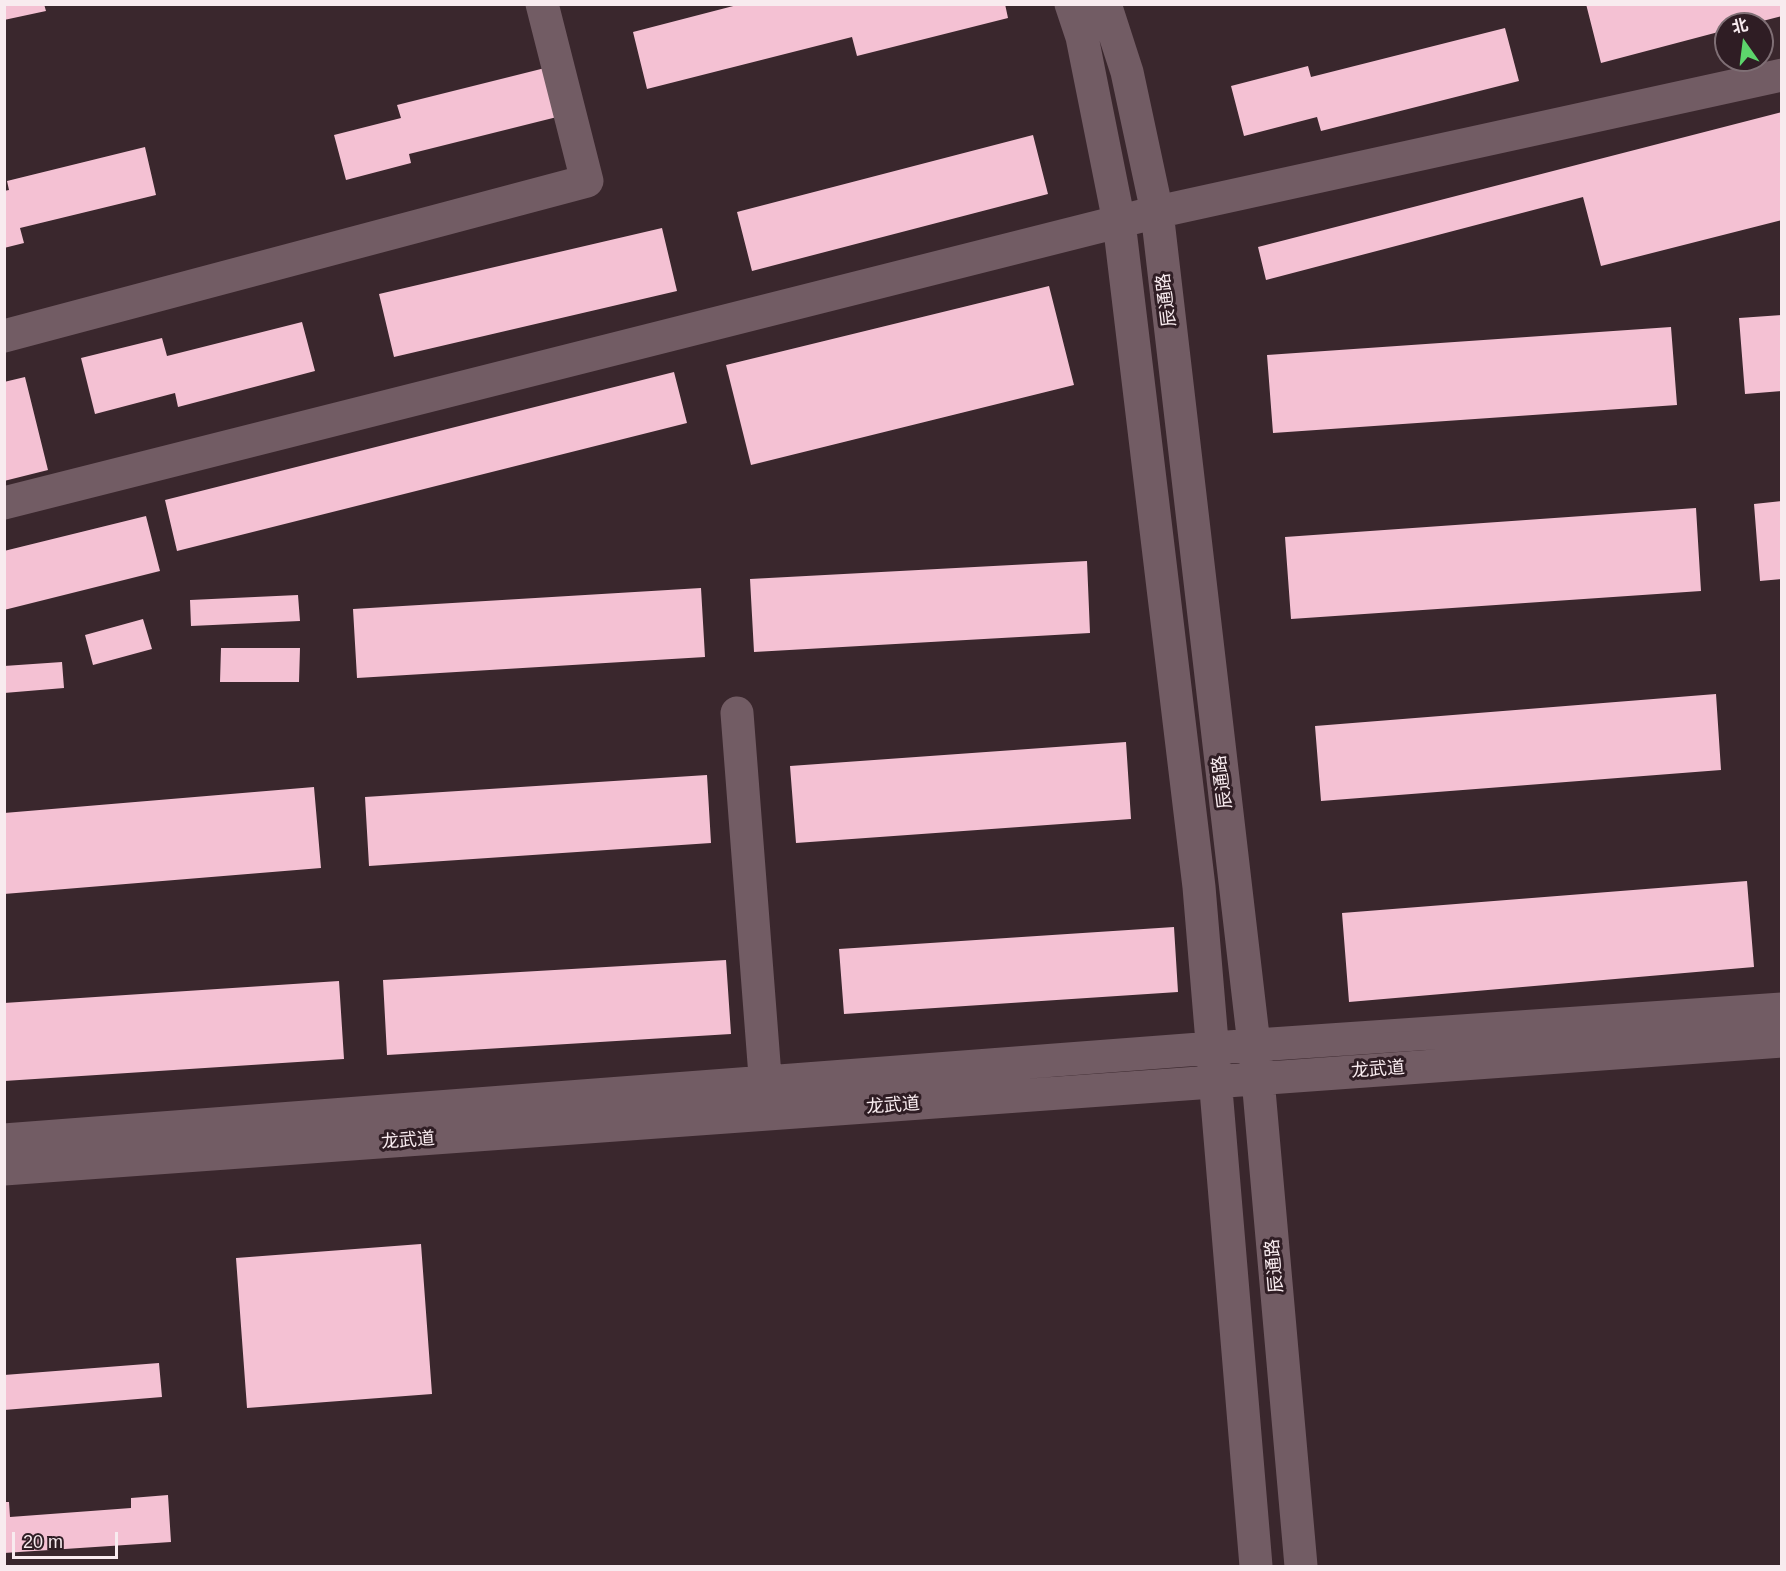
<!DOCTYPE html>
<meta charset="utf-8">
<style>
body{margin:0}
#map{position:relative;width:1786px;height:1571px;overflow:hidden;background:#3a272d;font-family:Arial,"Noto Sans SC",sans-serif}
canvas{display:block}
.frame{position:absolute;inset:0;border:6px solid #f8ebef;pointer-events:none}
.north{position:absolute;left:1714px;top:12px;width:60px;height:60px;box-sizing:border-box;background:#2f1d24;border:2px solid #7f6f75;border-radius:50%;rotate:346deg;font-size:16px;font-weight:700;line-height:24px;text-align:center;color:#f8ebef}
.north::after{content:'';display:block;margin:auto;width:21px;height:27px;background:#5dd56c;clip-path:polygon(50% 0,100% 100%,50% 72%,0 100%)}
.scale{position:absolute;left:12px;top:1532px;width:106px;height:27px;box-sizing:border-box;border:3px solid #f8ebef;border-top:0;padding-left:8px;font-size:18px;line-height:21px;white-space:nowrap;color:#f8ebef;-webkit-text-stroke:4px #2f1d24;paint-order:stroke}
</style>
<div id="map">
<canvas width="1786" height="1571"></canvas>
<div class="frame"></div>
<div class="north">北</div>
<div class="scale">20 m</div>
</div>
<script>
const ctx = document.querySelector('canvas').getContext('2d');
ctx.lineJoin = 'round';
function fill(path, color) {
  ctx.fillStyle = color;
  ctx.fill(path, 'evenodd');
}
function shape(rows) {
  const path = new Path2D();
  for (const r of rows) {
    path.moveTo(r[0], r[1]);
    for (let i = 2; i < r.length; i += 2) path.lineTo(r[i], r[i + 1]);
  }
  return path;
}
function strokePath(path, color, width, dash) {
  ctx.strokeStyle = color;
  ctx.lineWidth = width;
  ctx.lineCap = dash ? 'butt' : 'round';
  ctx.setLineDash(dash || []);
  ctx.stroke(path);
}
function label(font, color, halo, rows, align = 'center') {
  ctx.font = font + ' Arial,"Noto Sans SC",sans-serif';
  ctx.lineWidth = 6;
  ctx.setLineDash([]);
  ctx.textBaseline = 'middle';
  ctx.strokeStyle = halo;
  ctx.fillStyle = color;
  for (const [text, x, y, turn = 0] of rows) {
    ctx.save();
    ctx.translate(x, y);
    ctx.rotate((+turn || 0) * Math.PI / 180);
    ctx.textAlign = isNaN(turn) ? turn : align;
    if (halo) ctx.strokeText(text, 0, 0);
    ctx.fillText(text, 0, 0);
    ctx.restore();
  }
}
const building = shape([
 [4,4,44,4,46,11,4,20],
 [741,4,1005,4,1008,18,857,56,852,37,647,89,633,32],
 [1586,4,1782,4,1782,16,1751,24,1726,24,1726,30,1601,63],
 [1505,28,1519,81,1321,131,1317,117,1244,136,1231,86,1308,66,1311,77],
 [549,67,561,116,409,154,411,163,346,180,334,135,401,118,397,105],
 [1782,112,1782,220,1601,266,1583,197,1266,280,1258,247],
 [1033,135,1048,194,752,271,737,212],
 [145,147,156,195,20,228,24,243,4,248,4,191,9,190,7,181],
 [662,228,677,291,394,357,379,294],
 [1049,286,1074,385,751,465,726,365],
 [1782,315,1782,391,1745,394,1739,318],
 [302,322,315,371,178,407,175,393,95,414,81,358,162,338,167,356],
 [1671,327,1677,405,1273,433,1267,355],
 [674,372,687,423,177,551,165,500],
 [25,377,48,470,4,481,4,382],
 [1782,501,1782,579,1760,581,1754,504],
 [1696,508,1701,591,1291,619,1285,537],
 [146,516,160,571,4,610,4,551],
 [1087,561,1090,633,754,652,750,579],
 [701,588,705,657,357,678,353,609],
 [298,595,300,621,191,626,190,600],
 [143,619,152,649,93,665,85,635],
 [221,648,300,648,299,682,220,682],
 [62,662,64,688,4,693,4,666],
 [1716,694,1721,770,1321,801,1315,726],
 [1126,742,1131,819,796,843,790,766],
 [707,775,711,843,369,866,365,797],
 [314,787,321,868,4,894,4,813],
 [1747,881,1754,967,1349,1002,1342,913],
 [1174,927,1178,992,844,1014,839,949],
 [726,960,731,1034,387,1055,383,980],
 [339,981,344,1059,4,1081,4,1003],
 [421,1244,432,1394,247,1408,236,1258],
 [159,1363,162,1397,4,1410,4,1375],
 [168,1495,171,1542,4,1553,4,1502,9,1502,10,1517,131,1508,131,1498]
]);
const minor = shape([
 [1071,4,1082,37,1119,222,1199,887,1256,1566],
 [1105,4,1127,72,1157,212,1258,1079,1301,1566],
 [4,336,587,181,542,4],
 [4,503,1157,212,1782,75],
 [737,713,767,1102],
 [4,1140,1213,1048,1782,1009],
 [4,1169,1782,1041]
]);
const streetNames = [
 ["辰通路",1167,300,-97],
 ["辰通路",1223,782,-97],
 ["龙武道",1378,1070,-4],
 ["龙武道",893,1106,-4],
 ["龙武道",408,1141,-4],
 ["辰通路",1275,1266,-95]
];
fill(building, '#f4c1d3');
strokePath(minor, '#725c64', 33);
label('18px', '#f8ebef', '#2f1d24', streetNames);
</script>
